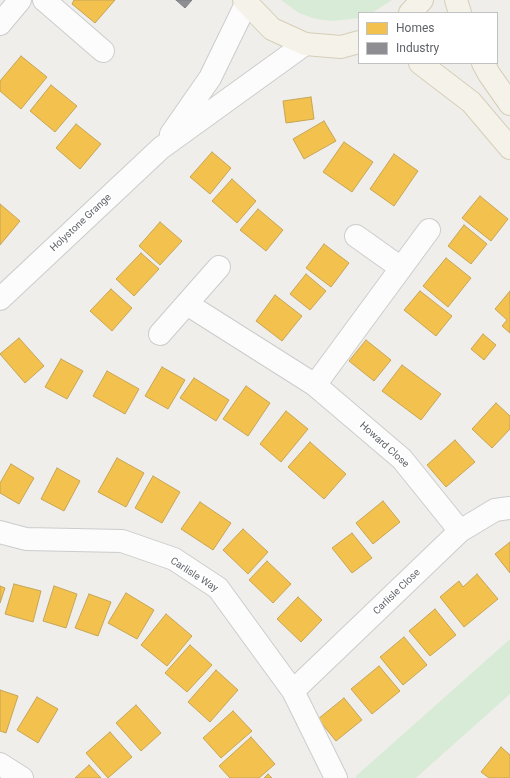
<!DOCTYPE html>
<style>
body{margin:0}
#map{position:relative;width:510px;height:778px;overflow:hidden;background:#efeeea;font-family:Roboto,sans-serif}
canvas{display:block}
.legend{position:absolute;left:358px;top:12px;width:140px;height:52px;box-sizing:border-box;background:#fff;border:1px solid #bfc1c3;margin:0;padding:5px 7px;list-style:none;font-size:12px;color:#5f6368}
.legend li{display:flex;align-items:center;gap:8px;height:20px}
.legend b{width:20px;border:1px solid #bfc1c3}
</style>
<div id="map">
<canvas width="510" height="778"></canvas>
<ul class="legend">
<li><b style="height:11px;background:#f2c14e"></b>Homes</li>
<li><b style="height:11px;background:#8d8d92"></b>Industry</li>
</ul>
</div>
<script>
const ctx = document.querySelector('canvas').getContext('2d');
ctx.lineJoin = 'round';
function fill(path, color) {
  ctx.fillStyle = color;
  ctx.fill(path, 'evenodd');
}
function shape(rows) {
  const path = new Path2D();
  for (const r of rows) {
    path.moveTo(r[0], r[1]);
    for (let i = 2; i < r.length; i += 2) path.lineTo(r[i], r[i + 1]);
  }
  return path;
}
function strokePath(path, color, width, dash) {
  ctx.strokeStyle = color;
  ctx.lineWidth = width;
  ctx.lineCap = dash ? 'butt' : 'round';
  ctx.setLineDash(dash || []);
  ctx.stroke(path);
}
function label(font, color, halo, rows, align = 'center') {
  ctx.font = font + ' Roboto,sans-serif';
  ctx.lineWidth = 4;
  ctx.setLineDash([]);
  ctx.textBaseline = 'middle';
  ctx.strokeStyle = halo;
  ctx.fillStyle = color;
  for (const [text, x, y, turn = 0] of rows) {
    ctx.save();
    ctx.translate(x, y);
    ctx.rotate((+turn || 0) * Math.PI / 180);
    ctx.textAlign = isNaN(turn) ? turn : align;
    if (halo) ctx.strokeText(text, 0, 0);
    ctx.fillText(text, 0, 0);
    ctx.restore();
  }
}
const green = shape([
 [281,0,392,0,372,13,359,13,359,18,333,21,316,19,299,13],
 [510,639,510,694,416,778,356,778,356,776]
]);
const homes = shape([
 [74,0,115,0,95,23,72,4,74,0],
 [21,56,47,77,21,109,0,91,0,81,21,56],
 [51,85,77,106,55,132,30,111,51,85],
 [311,97,314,119,286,123,283,101,311,97],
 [324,121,336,141,304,159,293,139,324,121],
 [76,124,101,144,80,169,56,148,76,124],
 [344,142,373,162,352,192,323,172,344,142],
 [212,152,231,168,210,194,190,177,212,152],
 [394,154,418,171,394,206,370,189,394,154],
 [232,179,256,201,237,223,212,201,232,179],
 [480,196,508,219,491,241,462,218,480,196],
 [0,204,20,221,0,245,0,204],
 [258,209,283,230,266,251,240,230,258,209],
 [160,222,182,241,160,265,139,246,160,222],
 [464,225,487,244,471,264,448,246,464,225],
 [324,244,349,263,331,287,306,268,324,244],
 [141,253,159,269,134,296,116,279,141,253],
 [446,258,471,278,448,307,423,286,446,258],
 [306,274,326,291,310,310,290,294,306,274],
 [111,289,132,308,112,331,90,311,111,289],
 [420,291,452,316,436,336,404,310,420,291],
 [510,291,510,333,502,326,507,320,495,309,510,291],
 [275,295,302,316,282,341,256,321,275,295],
 [483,334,496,345,484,360,471,349,483,334],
 [19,338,44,366,25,383,0,354,19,338],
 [366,340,391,360,374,381,349,361,366,340],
 [61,359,83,371,67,399,45,387,61,359],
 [402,365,441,394,421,420,382,391,402,365],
 [162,367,185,380,168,409,145,396,162,367],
 [107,371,139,389,125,414,93,396,107,371],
 [194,378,229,400,216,421,180,398,194,378],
 [246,386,270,403,248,436,223,419,246,386],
 [496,403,510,416,510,429,492,448,472,429,496,403],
 [286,411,308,429,281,462,260,444,286,411],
 [455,440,475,462,446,487,427,465,455,440],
 [310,442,346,474,324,499,288,467,310,442],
 [117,458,144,473,126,507,98,492,117,458],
 [11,464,34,478,19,504,0,493,0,483,11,464],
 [57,468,80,481,64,511,41,499,57,468],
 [153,476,180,492,162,523,135,508,153,476],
 [383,501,400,522,373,544,356,523,383,501],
 [200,502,231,523,213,550,181,529,200,502],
 [243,529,268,552,248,574,223,550,243,529],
 [352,533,372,558,352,573,332,548,352,533],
 [510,542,510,573,495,554,510,542],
 [267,561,291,584,273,603,249,580,267,561],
 [477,574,498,599,464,627,440,597,459,581,463,587,477,574],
 [14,584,41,591,33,622,5,614,14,584],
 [0,586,5,588,0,603,0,586],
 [54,586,77,594,66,628,43,621,54,586],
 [126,593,154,610,137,639,108,623,126,593],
 [89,594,111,602,98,636,75,628,89,594],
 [298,597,322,620,301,642,277,619,298,597],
 [435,609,456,635,430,656,409,631,435,609],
 [166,614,192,636,167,666,141,645,166,614],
 [404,637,427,665,403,685,380,657,404,637],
 [190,645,212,665,187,692,165,673,190,645],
 [379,666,400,691,372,714,351,689,379,666],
 [216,670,238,690,210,722,188,702,216,670],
 [0,690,18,696,6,733,0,731,0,690],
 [37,697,58,709,38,743,17,730,37,697],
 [344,698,362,720,336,741,318,719,344,698],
 [136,705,161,733,141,751,116,723,136,705],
 [233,711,252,731,221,758,203,738,233,711],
 [110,732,132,757,108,778,86,753,110,732],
 [251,737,275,764,259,778,230,778,219,766,251,737],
 [501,747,510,755,510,778,489,778,481,772,501,747],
 [89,765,101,778,75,778,89,765],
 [268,774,272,778,264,778,268,774]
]);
const industry = shape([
 [176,0,192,0,185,8,176,0]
]);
const minor = shape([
 [44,0,103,51],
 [0,24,20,0],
 [171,134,210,78,246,4],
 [356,236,401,268],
 [0,299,161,148,305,44],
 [187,304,315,385,402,459,460,531],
 [160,334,219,267],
 [315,385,429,230],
 [0,532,26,539,122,541,174,559,218,588,293,691,336,778],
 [293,691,460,531,495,510,510,508],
 [0,764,22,778]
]);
const major = shape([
 [244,0,272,29,305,44,341,47,359,42],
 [456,0,460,13],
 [410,13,422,0],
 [420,63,471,102,510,148],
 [483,63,489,74,510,104]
]);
const streetNames = [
 ["Holystone Grange",81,223,-43],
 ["Howard Close",384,445,42],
 ["Carlisle Way",194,575,33],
 ["Carlisle Close",397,592,-44]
];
fill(green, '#d8ebd6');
fill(homes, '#f2c14e');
strokePath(homes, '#c6a556', 1);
fill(industry, '#8d8d92');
strokePath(industry, '#7f8085', 1);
strokePath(minor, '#cbcccc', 24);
strokePath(major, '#d7ceb8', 24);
strokePath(minor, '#fdfcfc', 22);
strokePath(major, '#f4f2e9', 22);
label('10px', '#5f6368', '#fff', streetNames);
</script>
